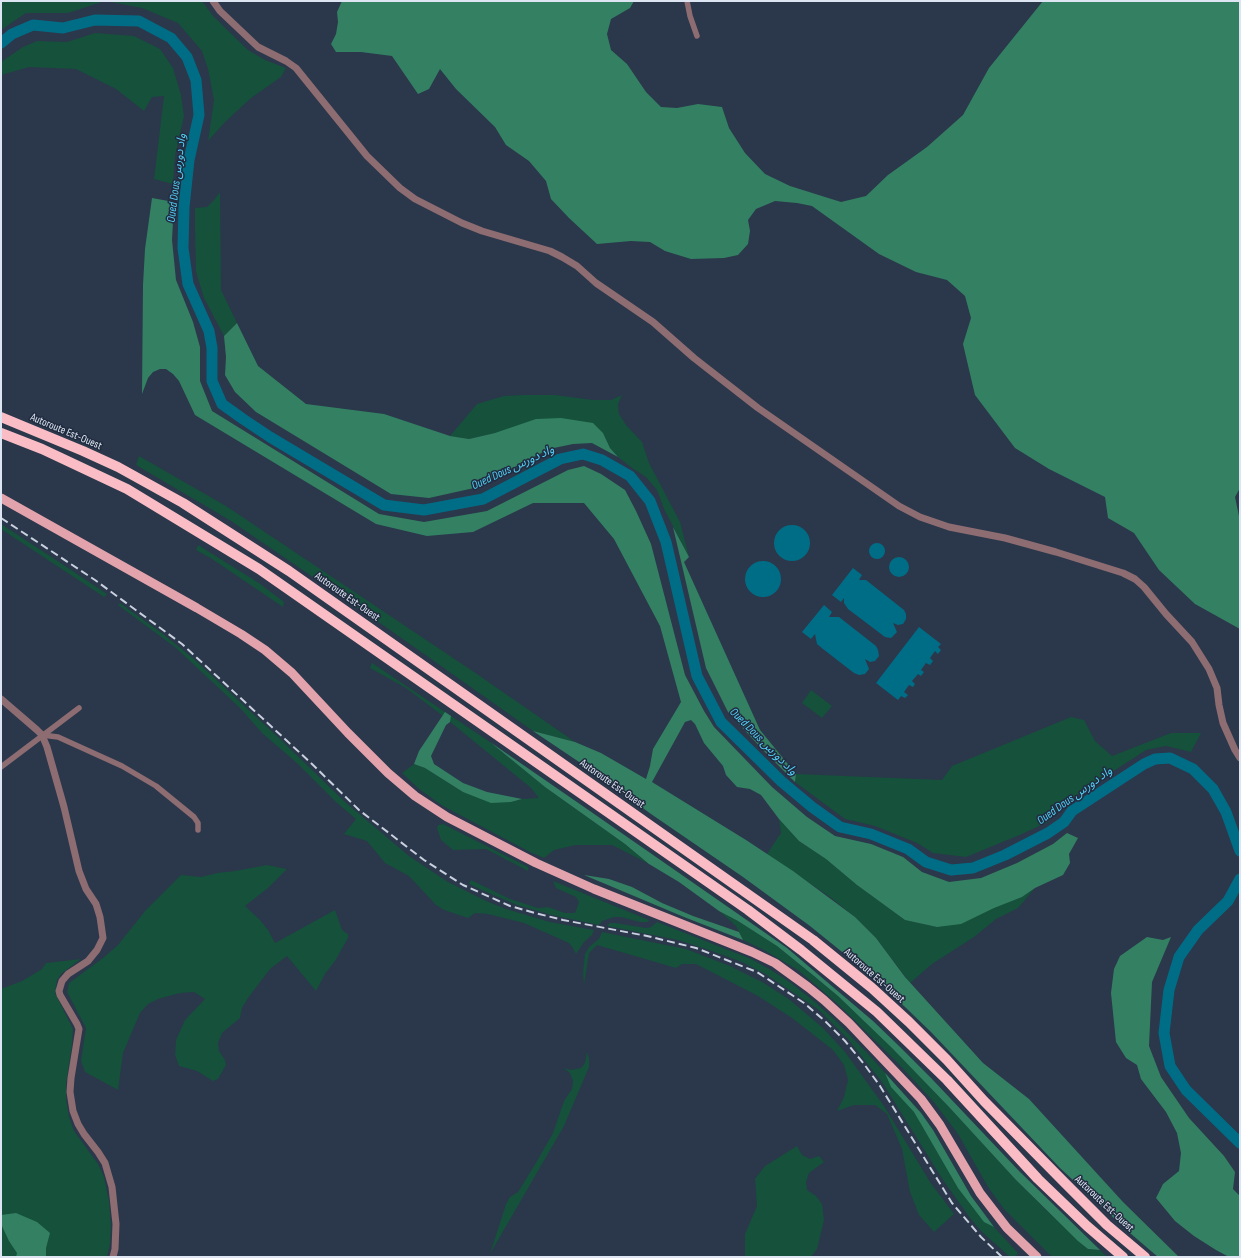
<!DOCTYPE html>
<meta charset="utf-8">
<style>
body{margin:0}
#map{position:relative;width:1241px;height:1258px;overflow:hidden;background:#2b374b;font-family:"Sofia Sans Condensed",sans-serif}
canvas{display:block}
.frame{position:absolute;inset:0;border:2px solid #dde5f2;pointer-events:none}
</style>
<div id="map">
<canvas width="1241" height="1258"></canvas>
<div class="frame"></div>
</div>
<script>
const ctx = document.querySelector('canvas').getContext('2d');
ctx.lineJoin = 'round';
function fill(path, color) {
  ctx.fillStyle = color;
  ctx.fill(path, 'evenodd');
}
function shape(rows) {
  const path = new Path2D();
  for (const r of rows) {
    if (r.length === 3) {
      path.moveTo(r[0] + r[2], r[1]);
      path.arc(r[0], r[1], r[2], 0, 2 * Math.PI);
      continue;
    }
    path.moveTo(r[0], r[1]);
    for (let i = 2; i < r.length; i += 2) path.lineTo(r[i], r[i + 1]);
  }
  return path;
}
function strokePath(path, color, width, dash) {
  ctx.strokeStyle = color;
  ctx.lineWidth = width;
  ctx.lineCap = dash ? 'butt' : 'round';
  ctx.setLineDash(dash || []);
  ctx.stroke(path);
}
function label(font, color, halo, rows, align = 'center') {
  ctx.font = font + ' "Sofia Sans Condensed","Noto Sans Arabic",sans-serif';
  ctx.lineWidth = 3;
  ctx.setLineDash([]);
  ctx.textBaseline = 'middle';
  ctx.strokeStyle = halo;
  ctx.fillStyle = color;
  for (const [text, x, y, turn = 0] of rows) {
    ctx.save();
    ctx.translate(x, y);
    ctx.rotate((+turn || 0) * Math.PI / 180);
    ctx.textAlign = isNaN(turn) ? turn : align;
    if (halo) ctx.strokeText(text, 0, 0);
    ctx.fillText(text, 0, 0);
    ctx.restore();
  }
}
const green = shape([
 [1,1,105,1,68,13,26,13,1,30],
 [106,1,202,1,213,16,248,50,265,60,286,68,281,77,251,98,225,122,208,141,214,100,208,69,202,51,178,23,142,8],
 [95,33,134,36,160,49,173,68,181,95,184,116,175,156,173,184,154,179,164,96,152,97,144,111,116,89,76,69,29,67,1,75,1,62,23,47,37,41,67,42],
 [220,192,221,290,237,323,224,336,204,298,196,272,195,230,195,208,207,207,214,200],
 [525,395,555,395,593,400,611,400,622,395,618,404,619,414,626,425,642,442,649,463,680,522,689,557,664,509,657,490,646,477,632,468,618,457,610,448,603,433,495,433,469,439,450,436,477,404,504,396],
 [139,456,226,506,477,674,575,742,533,731,380,623,231,521,136,465],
 [1,524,53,558,107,594,104,597,1,529],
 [198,545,259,583,284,602,283,607,212,559,196,550],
 [120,603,163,634,194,659,279,738,345,802,409,856,448,882,486,901,506,909,550,922,594,930,592,935,584,942,576,954,573,948,569,943,524,923,488,914,475,913,468,918,444,910,436,905,409,876,385,863,367,841,344,834,356,819,336,802,298,764,262,733,241,709,176,648,118,605],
 [372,663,490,742,545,787,625,844,649,864,612,845,576,845,554,850,544,858,530,852,443,806,419,789,402,773,414,764,425,768,463,792,511,802,522,799,539,798,531,788,443,716,406,688,370,668],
 [811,690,832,706,822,718,802,703],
 [1071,717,1084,720,1095,741,1112,756,1171,733,1201,733,1191,752,1166,746,1146,750,1066,802,1048,822,1022,834,966,857,933,853,917,843,875,826,845,819,795,782,796,774,942,780,952,766],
 [779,819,799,841,826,859,857,885,905,920,937,927,1022,897,1035,888,1018,908,996,919,974,937,932,964,910,983,876,938,855,917,830,897,767,854,781,833],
 [443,824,528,867,528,871,486,849,453,850,441,840,437,828,438,825],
 [267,865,287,869,268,888,245,906,260,920,268,930,275,943,335,910,342,930,348,934,348,938,335,961,325,974,316,991,287,956,270,969,248,998,242,1008,240,1018,222,1033,218,1043,219,1051,225,1060,226,1065,218,1079,213,1081,197,1071,179,1066,175,1055,176,1040,185,1020,205,999,194,992,180,993,158,999,148,1004,140,1013,123,1053,118,1090,85,1072,81,1061,86,1028,67,992,69,983,103,958,118,945,145,911,181,875,201,877,217,873,235,871],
 [471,880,510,899,538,908,548,907,565,913,575,913,579,902,576,897,556,888,553,881,649,920,648,922,640,922,621,917,614,917,602,921,599,925,552,915,517,905,484,891,469,884],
 [719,911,738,921,777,946,838,996,892,1048,949,1107,1016,1180,1047,1211,1088,1249,1100,1250,1107,1257,1053,1257,1049,1254,1004,1209,988,1187,958,1134,933,1101,897,1062,838,1004,798,970,764,950,743,940,736,926],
 [657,922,751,959,771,970,791,983,815,1002,835,1020,869,1055,921,1113,933,1130,971,1196,994,1227,1018,1253,1015,1257,1010,1257,982,1232,970,1218,943,1180,882,1082,848,1039,819,1010,767,975,742,962,709,950,678,940,607,926,610,923,615,923,646,928,651,927],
 [602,932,686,949,730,966,764,983,790,1000,823,1028,845,1052,884,1106,930,1182,954,1214,934,1232,919,1215,910,1192,902,1149,887,1114,875,1105,854,1105,837,1111,844,1097,848,1080,844,1065,833,1050,792,1018,758,996,696,964,682,964,676,968,597,945,589,953,584,985,583,973,585,954,589,947,599,939],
 [81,959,61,974,57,980,55,993,73,1029,72,1044,66,1084,66,1099,69,1117,74,1131,98,1164,104,1177,109,1201,111,1226,110,1244,107,1256,107,1257,1,1257,1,989,22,981,42,969,46,963],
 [587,1052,589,1058,589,1067,564,1126,490,1254,506,1204,510,1197,518,1192,537,1161,553,1133,564,1101,572,1089,573,1081,570,1073,564,1068,571,1070,581,1068,585,1063],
 [797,1146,802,1155,810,1159,819,1156,824,1162,809,1173,806,1182,807,1190,816,1196,822,1204,824,1220,817,1249,811,1257,745,1257,745,1234,757,1206,755,1179,765,1166]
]);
const forest = shape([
 [342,1,634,1,630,8,611,19,607,34,611,50,627,64,646,92,661,107,677,108,698,104,722,107,729,128,745,153,765,174,790,186,841,202,866,196,888,175,927,147,963,115,989,68,1043,1,1240,1,1239,149,1240,152,1240,488,1235,497,1240,521,1240,629,1195,604,1159,570,1134,533,1108,518,1105,497,1049,469,1015,448,975,395,963,344,971,318,965,296,947,280,916,272,879,254,812,206,797,203,775,201,756,209,748,220,750,231,748,244,738,255,724,258,691,259,665,251,650,242,631,241,597,244,569,218,551,199,546,181,529,161,506,145,495,127,456,89,440,69,429,89,418,94,392,56,361,52,336,52,331,44,336,34,338,22,337,12],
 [152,198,174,202,172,240,176,280,193,322,200,347,200,381,212,411,379,514,424,522,487,511,568,470,584,466,601,474,625,490,636,511,651,544,685,675,704,711,714,727,772,787,807,817,835,836,871,844,903,857,922,872,949,882,981,878,1017,863,1053,844,1067,833,1078,838,1069,854,1070,863,1063,875,1035,888,1022,897,994,908,961,924,937,927,905,920,857,885,826,859,799,841,779,819,761,795,750,789,737,787,726,775,723,766,704,743,695,724,691,720,685,722,652,782,746,840,793,871,855,917,876,938,905,977,983,1063,1029,1099,1123,1202,1179,1257,1158,1257,1130,1233,1060,1168,931,1032,878,981,810,926,743,877,651,814,588,768,533,731,575,742,601,753,646,779,650,766,653,749,681,702,660,626,614,539,584,503,533,503,473,532,427,536,376,524,195,415,179,381,173,374,166,369,160,369,153,372,148,378,142,394,143,285,145,249],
 [237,323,258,366,306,404,384,414,450,436,469,439,495,433,536,419,561,418,593,423,603,433,610,448,618,457,592,443,573,444,549,449,474,488,429,498,391,494,256,412,235,392,225,375,226,357,224,336],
 [673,527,689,557,684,562,760,730,796,774,795,782,762,749,728,712,706,668],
 [445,712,451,716,450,722,446,725,431,756,434,764,463,783,487,792,522,799,511,802,491,803,463,792,425,768,414,764,419,751],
 [490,742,587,809,787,948,873,1021,899,1046,932,1079,1019,1171,1100,1250,1088,1249,1078,1241,1016,1180,949,1107,892,1048,838,996,814,976,777,946,738,921,719,911,679,882,649,864,625,844,545,787],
 [584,875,609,879,632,887,662,903,693,916,739,932,743,940,684,917],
 [1147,937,1163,940,1171,937,1152,982,1149,1046,1161,1077,1189,1118,1224,1156,1235,1172,1233,1189,1240,1196,1240,1257,1229,1257,1216,1250,1194,1236,1175,1221,1156,1198,1163,1184,1179,1171,1181,1153,1177,1133,1166,1112,1141,1079,1137,1065,1126,1058,1116,1042,1111,993,1114,969,1120,956],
 [885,1073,921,1113,933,1130,971,1196,994,1227,984,1222,958,1188,921,1124,914,1112,891,1087],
 [16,1213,37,1222,50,1233,46,1248,46,1257,16,1257,17,1253,9,1241,1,1224,1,1215]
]);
const water = shape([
 [792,543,18],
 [877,551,8],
 [899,567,10],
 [763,579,18],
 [853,568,862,575,859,580,866,580,904,610,906,614,906,619,903,624,898,625,893,623,897,632,891,638,885,637,848,609,844,603,844,598,841,602,832,595],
 [824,605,832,612,829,617,839,617,876,646,878,650,879,656,875,661,870,662,865,659,869,669,865,674,859,675,854,673,823,649,817,644,815,634,811,639,802,632],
 [919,627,941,644,938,647,941,650,938,654,935,651,930,658,933,661,930,665,926,663,921,670,924,672,921,676,918,674,912,681,915,684,913,687,909,685,904,692,908,695,905,698,901,696,898,700,876,683]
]);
const river = shape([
 [1,43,12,34,33,25,63,28,95,20,139,21,171,38,187,57,196,80,199,115,189,160,184,207,183,248,188,284,209,331,212,348,212,381,222,404,243,419,270,437,384,505,424,510,483,499,560,459,583,454,602,460,630,476,650,501,666,542,697,676,721,722,781,781,812,807,840,827,871,834,908,849,926,862,951,870,973,868,1005,855,1048,833,1064,822,1072,811,1144,764,1155,759,1170,758,1193,769,1213,789,1226,812,1240,851],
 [1240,879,1228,901,1198,930,1179,957,1169,990,1164,1033,1170,1066,1186,1090,1240,1143]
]);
const minor = shape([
 [687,1,690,16,697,36],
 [42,735,58,737,122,766,156,786,194,817,198,823,198,830],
 [1,767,79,708]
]);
const tertiary = shape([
 [213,1,220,11,258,47,286,61,296,68,367,156,400,188,415,199,462,223,482,231,550,251,562,257,577,266,596,283,653,322,694,358,758,408,899,506,920,517,949,527,1005,538,1056,552,1123,573,1135,579,1144,587,1166,614,1192,642,1209,669,1217,688,1219,705,1223,723,1235,750,1240,758],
 [1,699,37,730,42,735,47,747,64,807,79,871,86,889,96,904,100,917,103,938,97,950,88,961,68,974,62,981,59,991,60,995,77,1024,79,1029,71,1078,70,1092,73,1111,78,1124,84,1134,98,1152,105,1163,112,1187,116,1224,115,1249,113,1257]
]);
const primary = shape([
 [1,498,197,608,241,634,265,650,292,673,348,733,388,773,415,796,447,817,536,863,594,889,752,952,775,963,808,987,824,1000,849,1023,921,1099,940,1125,980,1193,1007,1228,1037,1257]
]);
const motorway = shape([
 [1,417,83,451,118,467,183,503,289,571,813,940,872,988,909,1022,947,1060,984,1101,1063,1181,1107,1225,1145,1257],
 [1,433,42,449,127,489,259,569,748,910,801,950,877,1012,947,1080,1038,1179,1087,1226,1123,1257]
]);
const rail = shape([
 [1,518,95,580,182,644,312,764,359,810,424,860,463,885,510,906,535,913,563,920,647,936,696,948,757,972,804,1003,826,1022,845,1041,864,1064,880,1086,952,1203,981,1237,1002,1257]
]);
const streetNames = [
 ["Autoroute Est-Ouest",66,432,23],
 ["Autoroute Est-Ouest",347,597,35],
 ["Autoroute Est-Ouest",612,784,35],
 ["Autoroute Est-Ouest",874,976,41],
 ["Autoroute Est-Ouest",1104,1204,43]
];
const waterNames = [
 ["Oued Dous واد دورس",177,178,-83],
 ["Oued Dous واد دورس",513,468,-25],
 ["Oued Dous واد دورس",763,742,45],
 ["Oued Dous واد دورس",1075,796,-36]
];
fill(green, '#15513b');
fill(forest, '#338162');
fill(water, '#006d86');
strokePath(river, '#006d86', 11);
strokePath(minor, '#8d6d72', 5.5);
strokePath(tertiary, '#8d6d72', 7);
strokePath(primary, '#e3a3ac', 9);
strokePath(motorway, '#fbbdc5', 10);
strokePath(rail, '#c9d1df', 2, [8, 4]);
label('11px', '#dde5f2', '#212c40', streetNames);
label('italic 12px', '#53d0f6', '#212c40', waterNames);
</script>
